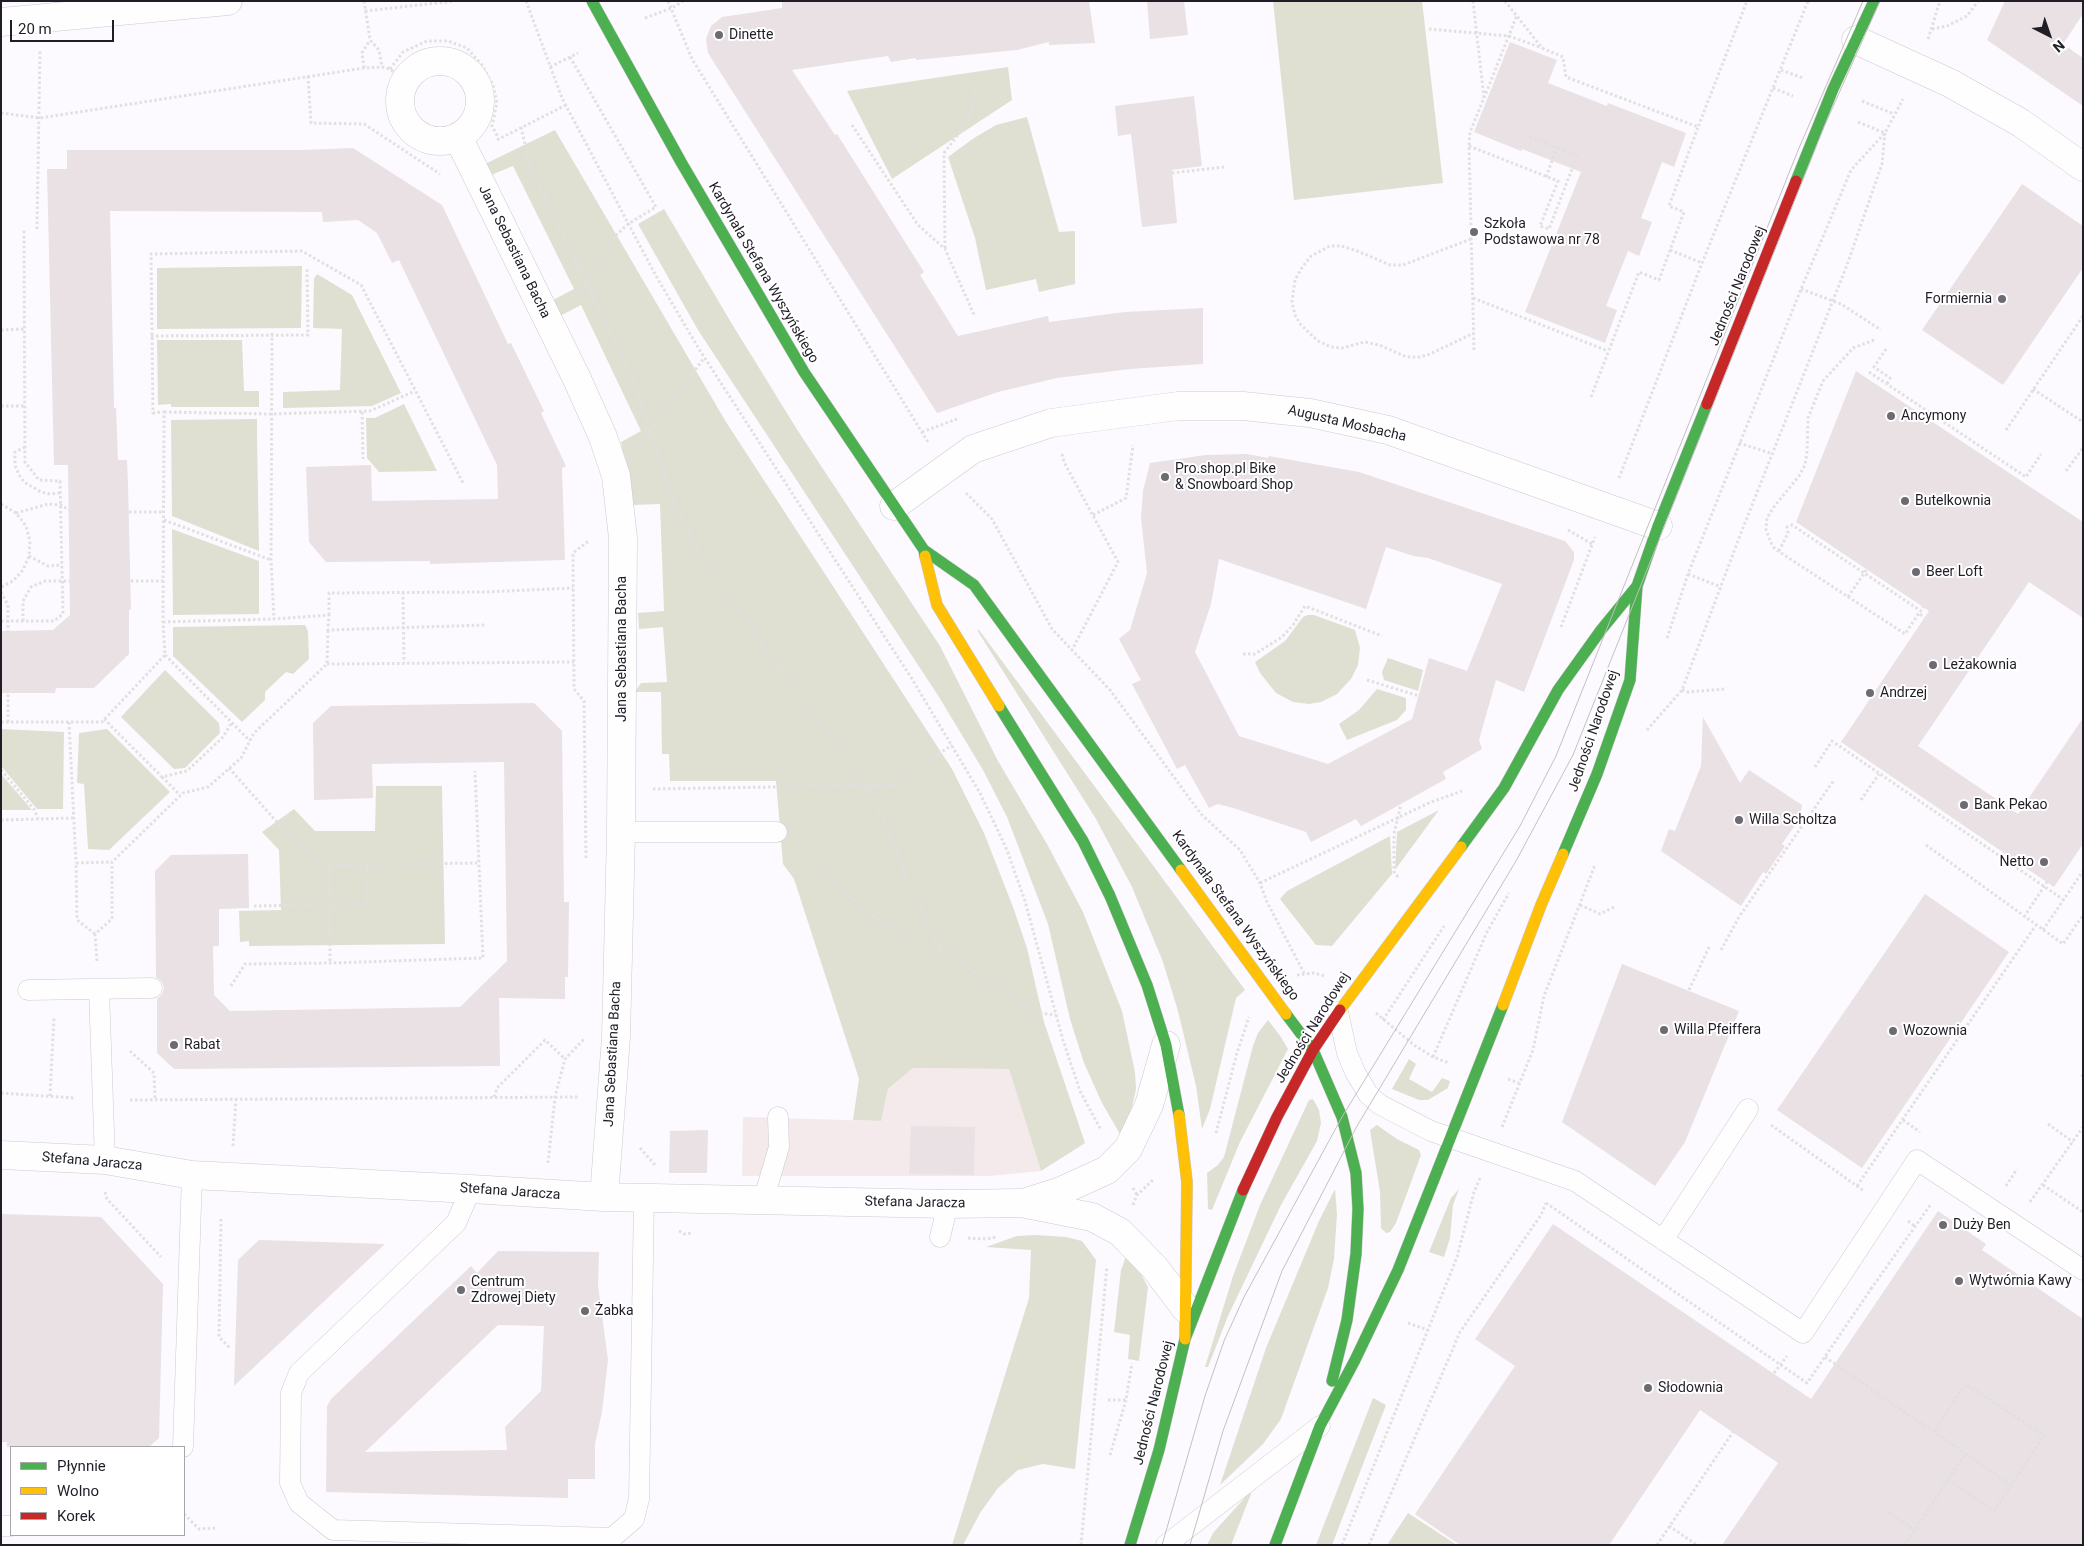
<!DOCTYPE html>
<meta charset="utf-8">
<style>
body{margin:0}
#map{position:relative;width:2084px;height:1546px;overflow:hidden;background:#fcfafe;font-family:Roboto,sans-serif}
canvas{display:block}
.frame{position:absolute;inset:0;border:2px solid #201d27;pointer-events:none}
.legend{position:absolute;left:10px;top:1446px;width:175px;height:90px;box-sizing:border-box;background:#fff;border:1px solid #a6a5a9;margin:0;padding:6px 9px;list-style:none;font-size:15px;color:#201d27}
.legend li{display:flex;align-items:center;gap:10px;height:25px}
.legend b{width:25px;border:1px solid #a6a5a9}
.north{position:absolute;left:2024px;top:10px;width:50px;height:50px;-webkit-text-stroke:4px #fff;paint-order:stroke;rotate:139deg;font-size:14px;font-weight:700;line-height:20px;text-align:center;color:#201d27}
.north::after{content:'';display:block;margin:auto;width:18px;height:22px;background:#201d27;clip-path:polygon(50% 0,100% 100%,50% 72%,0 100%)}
.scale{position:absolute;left:10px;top:20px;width:104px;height:22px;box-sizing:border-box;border:2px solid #201d27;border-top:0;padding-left:6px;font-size:15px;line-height:18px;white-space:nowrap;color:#201d27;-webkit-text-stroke:4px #fff;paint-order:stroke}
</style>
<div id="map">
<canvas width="2084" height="1546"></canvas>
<div class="frame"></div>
<ul class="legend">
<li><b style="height:6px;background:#4caf50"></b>Płynnie</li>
<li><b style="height:6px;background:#ffc107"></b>Wolno</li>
<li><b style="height:6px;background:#c62828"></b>Korek</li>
</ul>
<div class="north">N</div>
<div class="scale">20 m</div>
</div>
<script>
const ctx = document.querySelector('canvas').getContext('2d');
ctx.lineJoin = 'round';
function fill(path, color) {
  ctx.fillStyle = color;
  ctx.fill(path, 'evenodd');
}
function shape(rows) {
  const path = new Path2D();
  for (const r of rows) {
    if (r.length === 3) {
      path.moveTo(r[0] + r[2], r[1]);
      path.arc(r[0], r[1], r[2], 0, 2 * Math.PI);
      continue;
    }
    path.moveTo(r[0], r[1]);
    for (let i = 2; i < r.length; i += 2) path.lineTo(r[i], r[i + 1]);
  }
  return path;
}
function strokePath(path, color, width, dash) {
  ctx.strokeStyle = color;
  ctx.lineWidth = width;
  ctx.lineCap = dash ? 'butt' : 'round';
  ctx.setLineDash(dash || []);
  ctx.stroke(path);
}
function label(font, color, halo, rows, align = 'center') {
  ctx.font = font + ' Roboto,sans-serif';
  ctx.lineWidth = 4;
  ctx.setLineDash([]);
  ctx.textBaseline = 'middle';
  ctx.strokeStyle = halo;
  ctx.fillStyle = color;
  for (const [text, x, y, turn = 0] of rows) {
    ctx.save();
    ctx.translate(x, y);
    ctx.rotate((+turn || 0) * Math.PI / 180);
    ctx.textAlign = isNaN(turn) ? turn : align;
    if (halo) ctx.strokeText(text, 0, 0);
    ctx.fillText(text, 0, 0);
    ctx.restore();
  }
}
const commercial = shape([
 [913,1068,1009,1069,1041,1171,990,1176,742,1176,743,1117,881,1121,888,1089]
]);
const green = shape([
 [1273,1,1422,1,1443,183,1294,200],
 [1008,67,1012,100,892,179,847,91],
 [1027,117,1059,232,1075,231,1075,284,1039,292,1036,279,986,290,975,238,948,157,974,138,996,125],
 [555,130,726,422,952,769,984,833,1013,907,1027,948,1044,1022,1085,1143,1041,1171,1009,1069,913,1068,888,1089,881,1121,853,1120,859,1079,794,879,783,864,776,781,670,781,669,754,662,754,661,692,635,692,641,683,667,682,663,627,639,629,638,613,664,611,660,504,633,505,621,442,641,431,581,305,560,316,551,301,574,289,513,166,491,175,485,164],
 [664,209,732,324,798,431,940,646,998,761,1047,844,1083,912,1122,1011,1135,1072,1136,1089,1132,1107,1126,1125,1120,1134,1102,1103,1084,1063,1070,1019,1048,924,1007,817,983,770,939,697,698,330,638,224],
 [302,266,301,328,157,329,157,268],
 [317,274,352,295,401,393,372,406,283,408,283,392,340,390,342,329,313,328,314,279],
 [157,340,242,340,244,391,259,391,259,407,171,407,171,404,158,405],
 [404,404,437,471,379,472,367,458,366,418,375,418],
 [257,419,257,436,259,551,172,516,171,420],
 [172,529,259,561,259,614,173,615],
 [1308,615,1314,615,1355,630,1360,648,1358,665,1351,679,1337,694,1321,702,1309,704,1293,702,1276,693,1260,673,1255,662,1285,641,1303,617],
 [305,625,308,631,309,659,293,674,286,672,265,692,265,700,242,722,173,656,173,627],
 [977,630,979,630,1036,707,1245,990,1236,998,1210,1109,1202,1129,1196,1086,1178,1011,1163,962,1132,887,1096,819],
 [1388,658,1423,670,1418,691,1384,680,1382,672],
 [165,670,219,723,220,733,185,768,174,769,121,717],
 [1377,689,1406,698,1406,710,1397,720,1347,740,1339,724,1359,710],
 [1,729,64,732,63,809,37,809,1,766],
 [107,729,170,792,109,850,88,849,84,784,77,783,79,733],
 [1,774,32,810,1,810],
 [376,786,442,786,445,944,249,946,249,941,240,942,239,911,281,910,279,850,262,832,294,809,315,831,375,831],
 [1439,810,1395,870,1397,832],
 [1390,836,1392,874,1332,946,1316,945,1280,899,1287,891],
 [1268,1020,1281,1037,1288,1049,1287,1051,1240,1142,1212,1210,1208,1209,1207,1173,1218,1165,1224,1157,1253,1046,1258,1033],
 [1409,1059,1416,1064,1409,1079,1432,1092,1442,1078,1450,1081,1448,1088,1428,1100,1419,1100,1392,1089],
 [1313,1099,1319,1110,1321,1123,1317,1141,1281,1205,1228,1316,1208,1367,1205,1367,1233,1276,1260,1205,1309,1100],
 [1377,1125,1397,1139,1419,1150,1421,1155,1396,1223,1390,1232,1386,1233,1381,1228,1380,1192,1370,1130],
 [1335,1189,1337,1214,1334,1259,1328,1288,1281,1419,1263,1444,1220,1485,1266,1348,1319,1221],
 [1459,1189,1453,1205,1450,1238,1444,1257,1429,1252,1451,1198],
 [1036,1235,1066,1237,1082,1241,1096,1260,1075,1469,1043,1464,1018,1470,998,1488,980,1513,963,1545,952,1545,1029,1298,1031,1250,986,1247,1017,1236],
 [1126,1256,1142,1276,1148,1287,1139,1361,1128,1359,1130,1335,1114,1332,1121,1270],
 [1373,1398,1386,1405,1365,1459,1332,1545,1316,1545],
 [1249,1493,1251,1494,1231,1545,1207,1545,1213,1533],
 [1408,1513,1457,1545,1387,1545]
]);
const building = shape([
 [782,1,1089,1,1095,43,1049,45,1049,42,1017,50,916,60,916,58,891,62,888,56,792,70,835,135,837,134,924,272,920,275,958,336,1048,316,1049,322,1125,312,1203,308,1203,364,1130,369,1057,378,998,392,937,413,708,53,706,39,711,26,722,17,782,8],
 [1147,1,1184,1,1188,35,1150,39],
 [2005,1,2083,1,2083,14,2063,44,2083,58,2083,106,1987,40],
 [1510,42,1557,60,1548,83,1607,106,1608,103,1686,133,1674,167,1662,162,1641,218,1652,222,1639,256,1628,251,1606,306,1617,310,1605,343,1525,312,1581,172,1522,149,1521,151,1474,132],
 [1194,96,1202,166,1172,170,1177,223,1142,227,1131,134,1118,136,1115,106],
 [353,148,442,205,508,344,511,343,544,411,541,413,566,466,562,468,565,560,430,564,430,561,326,562,309,542,306,467,371,465,372,501,498,499,497,465,399,260,392,263,377,233,358,220,323,222,322,212,110,211,114,408,116,408,118,460,127,460,128,483,131,609,129,610,129,654,94,688,56,688,55,693,1,693,1,631,53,630,70,615,68,465,54,465,47,169,67,169,67,150,302,150],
 [2022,184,2083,226,2083,268,2003,385,1922,330],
 [1856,371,2083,522,2083,618,2029,582,1918,746,2018,814,2083,718,2083,844,2054,887,1841,742,1929,611,1796,522],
 [1247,454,1268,458,1269,456,1359,472,1565,541,1574,552,1574,560,1524,692,1496,680,1479,740,1482,749,1443,772,1446,779,1361,826,1356,819,1311,842,1306,832,1233,808,1218,804,1209,808,1185,765,1177,769,1132,684,1141,680,1119,639,1130,630,1147,573,1141,518,1143,491,1150,463,1206,455],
 [1386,547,1413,556,1428,558,1502,584,1467,671,1429,658,1412,719,1328,764,1239,736,1195,652,1211,604,1219,559,1366,609],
 [534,703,562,731,564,902,569,902,568,977,565,977,565,999,499,998,500,1066,174,1069,157,1053,157,999,162,994,164,988,162,982,156,977,155,871,171,855,248,854,249,908,219,909,219,946,213,946,214,995,230,1011,460,1007,507,961,504,762,372,764,373,798,314,800,313,723,331,706],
 [1703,717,1740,783,1749,770,1802,805,1800,818,1782,844,1785,846,1766,874,1763,872,1741,906,1661,851,1669,829,1675,831,1701,766],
 [1925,894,2009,952,1862,1168,1777,1110],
 [1622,964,1739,1011,1685,1142,1655,1186,1562,1122],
 [911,1126,975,1127,974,1175,909,1174],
 [708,1130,707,1173,669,1173,670,1131],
 [1938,1211,1986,1244,1982,1250,2083,1319,2083,1545,1722,1545,1778,1463,1700,1410,1609,1545,1460,1545,1415,1514,1515,1366,1475,1339,1553,1224,1811,1399],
 [1,1214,101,1217,163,1284,159,1438,149,1447,7,1447,7,1442,1,1442],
 [259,1240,385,1244,234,1386,238,1260],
 [498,1251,599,1252,598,1285,608,1360,602,1412,595,1444,595,1479,568,1479,568,1498,326,1492,327,1406,331,1399,471,1266,477,1273],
 [498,1325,544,1326,541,1391,505,1427,507,1450,365,1452]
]);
const path = shape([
 [364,1,370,40,379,50,382,67],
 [526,1,562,98,656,276,699,349,912,679,980,793,1007,850,1025,901,1063,1040,1080,1091,1101,1130],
 [668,1,692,59,928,442],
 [1473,1,1484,98,1470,132,1469,146,1474,351],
 [1505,1,1542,48,1563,57,1566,77,1698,127,1747,1],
 [365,11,455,1],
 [645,18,672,8,683,1],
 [1429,29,1509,36,1542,48],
 [1932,29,1947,26,1967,16,1978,1],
 [1928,39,1940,1],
 [570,57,656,207,628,224,614,237,586,282,572,296],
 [550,67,578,53],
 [364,68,362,53,370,40],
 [390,69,403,52,427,41,448,41,467,48,482,65,493,85,497,103,492,126,499,139],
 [1781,70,1803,78],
 [308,76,311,123,364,124,440,174],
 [1773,88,1793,96],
 [1484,98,1517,15],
 [1862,101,1894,114],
 [1,113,40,118,364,68,382,67,390,69,404,80],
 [1858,122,1885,133],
 [852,125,918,225,945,249,975,317],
 [521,127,531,169,635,384,668,489,700,555,783,674,867,786,881,814,912,891,941,952],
 [497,140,566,105],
 [1469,146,1558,181,1540,226,1549,229,1577,156,1529,136],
 [1172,173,1224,167],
 [1546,177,1557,147],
 [37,229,40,50],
 [1471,239,1403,265,1390,265,1355,250,1341,246,1330,246,1311,256,1301,269,1295,280,1292,302,1295,315,1301,325,1318,341,1331,347,1342,348,1365,342,1379,345,1407,357,1420,357,1430,354,1474,333],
 [945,248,944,153,957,136,970,113,975,87],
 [1670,250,1702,263],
 [1801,289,1841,304,1881,330],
 [1473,298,1608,351],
 [1,330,24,329],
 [272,333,271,560,274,619,329,615,328,630,485,625],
 [151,336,308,335,307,269],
 [1874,340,1853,348,1823,381,1808,418,1807,452,1805,465,1799,476,1773,508,1767,518,1766,530,1772,545,1775,549,1905,634,1919,613,1924,618],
 [1886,349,1874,367,1890,378,1887,384],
 [1869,372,2026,477,2041,454],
 [2033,389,2083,422],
 [1591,397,1639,272,1659,280,1684,212,1669,206,1698,127],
 [1,406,25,406],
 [164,412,270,414,370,411,415,391],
 [362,412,363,459],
 [2006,430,2083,316],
 [922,432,957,419],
 [1739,443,1773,454],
 [639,446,704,358],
 [25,447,15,452,15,465,19,475,24,482,41,492,50,494,60,493],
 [1062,454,1064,462,1118,562,1072,650],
 [2066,471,2083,448],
 [1619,478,1702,263,1808,1],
 [966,493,992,519,1052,629,1110,690,1201,814,1240,850,1260,883,1267,902,1304,973],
 [1,504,16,513,26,526,30,541,29,556,23,570,13,581,1,587],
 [129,512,163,512],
 [16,513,48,504,61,505,69,510],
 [1093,515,1126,498,1133,445],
 [164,520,271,560],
 [1568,530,1592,544],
 [1779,551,1788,533,1787,527,1792,525,1921,611,1923,607],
 [29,556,48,566,62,565],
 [1688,574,1721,587],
 [131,581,163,581],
 [1,592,8,605,8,631],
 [403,592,404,663],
 [1848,597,1867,569],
 [329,615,329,593,485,592,573,588],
 [1,621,54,621,63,614,60,481,39,480,25,462,24,230],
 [23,621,23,601,31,587,45,581,70,581],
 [163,622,274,619],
 [1561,627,1595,537],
 [1667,638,1688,574,1801,289,1851,170,1885,133,1903,99],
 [1243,654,1255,654,1282,637,1293,625,1305,606,1382,636],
 [165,655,250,741],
 [327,664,574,662],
 [1367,680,1419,696],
 [1682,690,1688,692,1725,689],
 [104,719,162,777,187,771,223,737,232,722],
 [1,722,102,722,165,655,163,622,164,412,153,413,151,254,302,251,361,285,463,483],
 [8,722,8,693],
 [69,722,76,863],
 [1647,730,1682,690,1739,538,1847,265,1882,164,1885,133],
 [1815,767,1832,741,2064,900],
 [229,768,275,820,323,864,330,865,330,963],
 [1,770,34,809,38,819],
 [162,777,180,795],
 [653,789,893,785,952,745],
 [1861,800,1879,774],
 [1,820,74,818],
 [1926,845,2063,944,2083,915],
 [794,853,838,885,861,907,894,930,941,952,985,978,1037,1013,1056,1015],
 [586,858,584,701,574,689,573,553,590,540],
 [330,865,477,863],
 [1398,877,1394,872,1394,834,1401,804],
 [1260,883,1431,802,1462,791],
 [1580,905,1600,914,1616,906],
 [254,906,367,904,367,864],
 [2024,917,2047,882],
 [2043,930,2083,871],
 [95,934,77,920,76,863,112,862],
 [1721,950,1739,917,1834,780],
 [97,961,95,934,112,919,112,862,183,793,208,787,241,758,254,733,327,664,328,630],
 [1297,975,1314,973,1325,976],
 [231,986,245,964,330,963,483,958,475,771],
 [1689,990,1710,945],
 [1376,1013,1414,1045,1433,1057,1449,1063],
 [1383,1020,1444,926],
 [130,1051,154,1073,155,1099],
 [1433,1057,1487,932,1509,893],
 [2081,1075,2083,1076],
 [1508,1079,1519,1083],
 [1,1093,74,1098],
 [50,1096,54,1018],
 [494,1097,497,1088,545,1040,565,1059],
 [130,1100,579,1097],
 [1903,1120,1920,1132],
 [2048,1124,2073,1142],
 [1771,1125,1864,1191],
 [1502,1127,1533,1050,1544,996,1595,865],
 [1216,1133,1237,1053,1249,1017],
 [233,1146,236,1099],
 [640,1148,656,1166],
 [548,1163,555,1097,565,1059,584,1039],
 [2043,1185,2083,1212],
 [1857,1186,2036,925],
 [2006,1186,2017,1169],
 [1133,1188,1137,1195],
 [105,1192,107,1199,161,1257],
 [2030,1202,2083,1127],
 [1546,1203,1807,1383,1871,1289,1868,1287],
 [1133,1205,1137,1195,1154,1179],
 [221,1219,219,1337,230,1348],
 [1908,1221,1916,1227],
 [679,1231,684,1234,692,1233],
 [968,1238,987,1239,997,1237],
 [1871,1289,1931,1204],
 [1408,1323,1428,1330],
 [1825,1357,2011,1485],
 [1774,1373,1787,1356],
 [1108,1400,1126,1400,1132,1363],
 [1934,1432,1965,1384,2044,1435,1994,1511,1948,1480],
 [1110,1455,1126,1400],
 [1889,1513,1915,1530],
 [184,1514,199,1529,215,1528],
 [1669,1526,1697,1545],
 [1081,1545,1107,1266],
 [1342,1545,1457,1257,1474,1192,1481,1176],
 [1369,1545,1460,1332,1541,1215,1546,1203],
 [1657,1545,1733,1432],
 [1905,1545,1965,1454]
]);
const lane = shape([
 [621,832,777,832],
 [28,990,152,988],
 [99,990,105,1160],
 [1338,1012,1347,1053,1355,1072,1368,1094,1379,1104,1431,1131,1575,1181,1803,1333,1917,1160,2083,1270],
 [471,1189,456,1223,299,1373,291,1393,290,1483,299,1503,333,1530,612,1538,634,1519,639,1499,644,1198],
 [763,1201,779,1147,778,1117],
 [940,1237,948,1204],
 [1663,1240,1748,1109],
 [183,1447,192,1175],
 [1,1526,11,1526],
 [1166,1545,1320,1426]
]);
const street = shape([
 [1,22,228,1],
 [1856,40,1950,83,2021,123,2083,167],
 [440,101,40],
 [458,137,577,379,603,437,616,476,623,538,621,832,616,1037,604,1197],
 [894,506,973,449,1051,423,1178,406,1243,406,1310,413,1388,430,1658,526],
 [1,1155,105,1160,192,1175,471,1189,604,1197,948,1204,1021,1203,1092,1217,1120,1232,1155,1268,1186,1309],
 [1023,1203,1061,1191,1107,1170,1128,1149,1149,1105,1166,1045]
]);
const fast = shape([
 [592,1,681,162,804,372,924,550,925,556],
 [1796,181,1833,89,1874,1],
 [924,550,974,585,1181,870],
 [999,706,1083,841,1110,896,1147,985,1166,1045,1179,1115],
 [1461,847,1504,788,1558,690,1601,630,1637,586],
 [1563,854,1597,774,1630,680,1637,586,1658,526,1707,404],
 [1286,1014,1313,1050,1342,1117,1356,1173,1358,1209,1356,1254,1347,1320,1332,1381],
 [1130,1545,1159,1450,1185,1339,1243,1190],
 [1275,1545,1320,1426,1355,1360,1398,1270,1503,1005]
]);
const slow = shape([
 [925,556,937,605,999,706],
 [1181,870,1286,1014],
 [1503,1005,1541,905,1563,854],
 [1340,1010,1461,847],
 [1179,1115,1187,1182,1185,1339]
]);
const jam = shape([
 [1707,404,1796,181],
 [1243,1190,1277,1117,1313,1050,1340,1010]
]);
const tram = shape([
 [1162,1545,1205,1396,1224,1341,1244,1297,1342,1117,1520,826,1556,756,1799,148,1863,1],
 [1190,1545,1223,1431,1282,1271,1357,1126,1516,861,1573,755,1824,127,1880,1]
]);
const markers = [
 [719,35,5,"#6d6a72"],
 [1474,232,5,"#6d6a72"],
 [2002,299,5,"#6d6a72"],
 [1891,416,5,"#6d6a72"],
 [1165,477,5,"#6d6a72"],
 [1905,501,5,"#6d6a72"],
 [1916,572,5,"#6d6a72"],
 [1933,665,5,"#6d6a72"],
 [1870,693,5,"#6d6a72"],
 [1964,805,5,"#6d6a72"],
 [1739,820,5,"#6d6a72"],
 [2044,862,5,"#6d6a72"],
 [1664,1030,5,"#6d6a72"],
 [1893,1031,5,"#6d6a72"],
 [174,1045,5,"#6d6a72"],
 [1943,1225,5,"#6d6a72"],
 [1959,1281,5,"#6d6a72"],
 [461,1290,5,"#6d6a72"],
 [585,1311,5,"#6d6a72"],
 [1648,1388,5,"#6d6a72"]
];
const poiNames = [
 ["Dinette",729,35],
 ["Szkoła",1484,224],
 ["Podstawowa nr 78",1484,240],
 ["Formiernia",1992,299,"right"],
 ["Ancymony",1901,416],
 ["Pro.shop.pl Bike",1175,469],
 ["& Snowboard Shop",1175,485],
 ["Butelkownia",1915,501],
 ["Beer Loft",1926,572],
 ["Leżakownia",1943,665],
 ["Andrzej",1880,693],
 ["Bank Pekao",1974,805],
 ["Willa Scholtza",1749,820],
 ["Netto",2034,862,"right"],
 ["Willa Pfeiffera",1674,1030],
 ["Wozownia",1903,1031],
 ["Rabat",184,1045],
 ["Duży Ben",1953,1225],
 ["Wytwórnia Kawy",1969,1281],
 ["Centrum",471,1282],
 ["Zdrowej Diety",471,1298],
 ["Żabka",595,1311],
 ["Słodownia",1658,1388]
];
const streetNames = [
 ["Jana Sebastiana Bacha",514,252,64],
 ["Kardynała Stefana Wyszyńskiego",763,273,60],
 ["Jedności Narodowej",1738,286,-68],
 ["Augusta Mosbacha",1347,424,13],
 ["Jana Sebastiana Bacha",622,649,-90],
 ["Jedności Narodowej",1594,731,-71],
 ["Kardynała Stefana Wyszyńskiego",1235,916,54],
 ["Jedności Narodowej",1313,1028,-58],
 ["Jana Sebastiana Bacha",613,1054,-87],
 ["Stefana Jaracza",92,1162,5],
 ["Stefana Jaracza",510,1192,4],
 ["Stefana Jaracza",915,1203,1],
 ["Jedności Narodowej",1154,1403,-76]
];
fill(commercial, '#f4eaeb');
fill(green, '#dfe0d2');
fill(building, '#e9e1e3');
strokePath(lane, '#ccc9d0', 21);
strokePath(street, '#ccc9d0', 29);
strokePath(fast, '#ccc9d0', 12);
strokePath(slow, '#ccc9d0', 12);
strokePath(jam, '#ccc9d0', 12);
strokePath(path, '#e0e0e1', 3, [2.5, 2.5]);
strokePath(lane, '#fffeff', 20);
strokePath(street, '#fffeff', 28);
strokePath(fast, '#4caf50', 11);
strokePath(slow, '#ffc107', 11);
strokePath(jam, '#c62828', 11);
strokePath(tram, '#c0c0c2', 1);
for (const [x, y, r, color] of markers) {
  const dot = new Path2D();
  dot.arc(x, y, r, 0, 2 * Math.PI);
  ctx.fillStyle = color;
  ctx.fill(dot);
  strokePath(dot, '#fff', 2);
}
label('14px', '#201d27', '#fff', poiNames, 'left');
label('14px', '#201d27', '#fff', streetNames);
</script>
